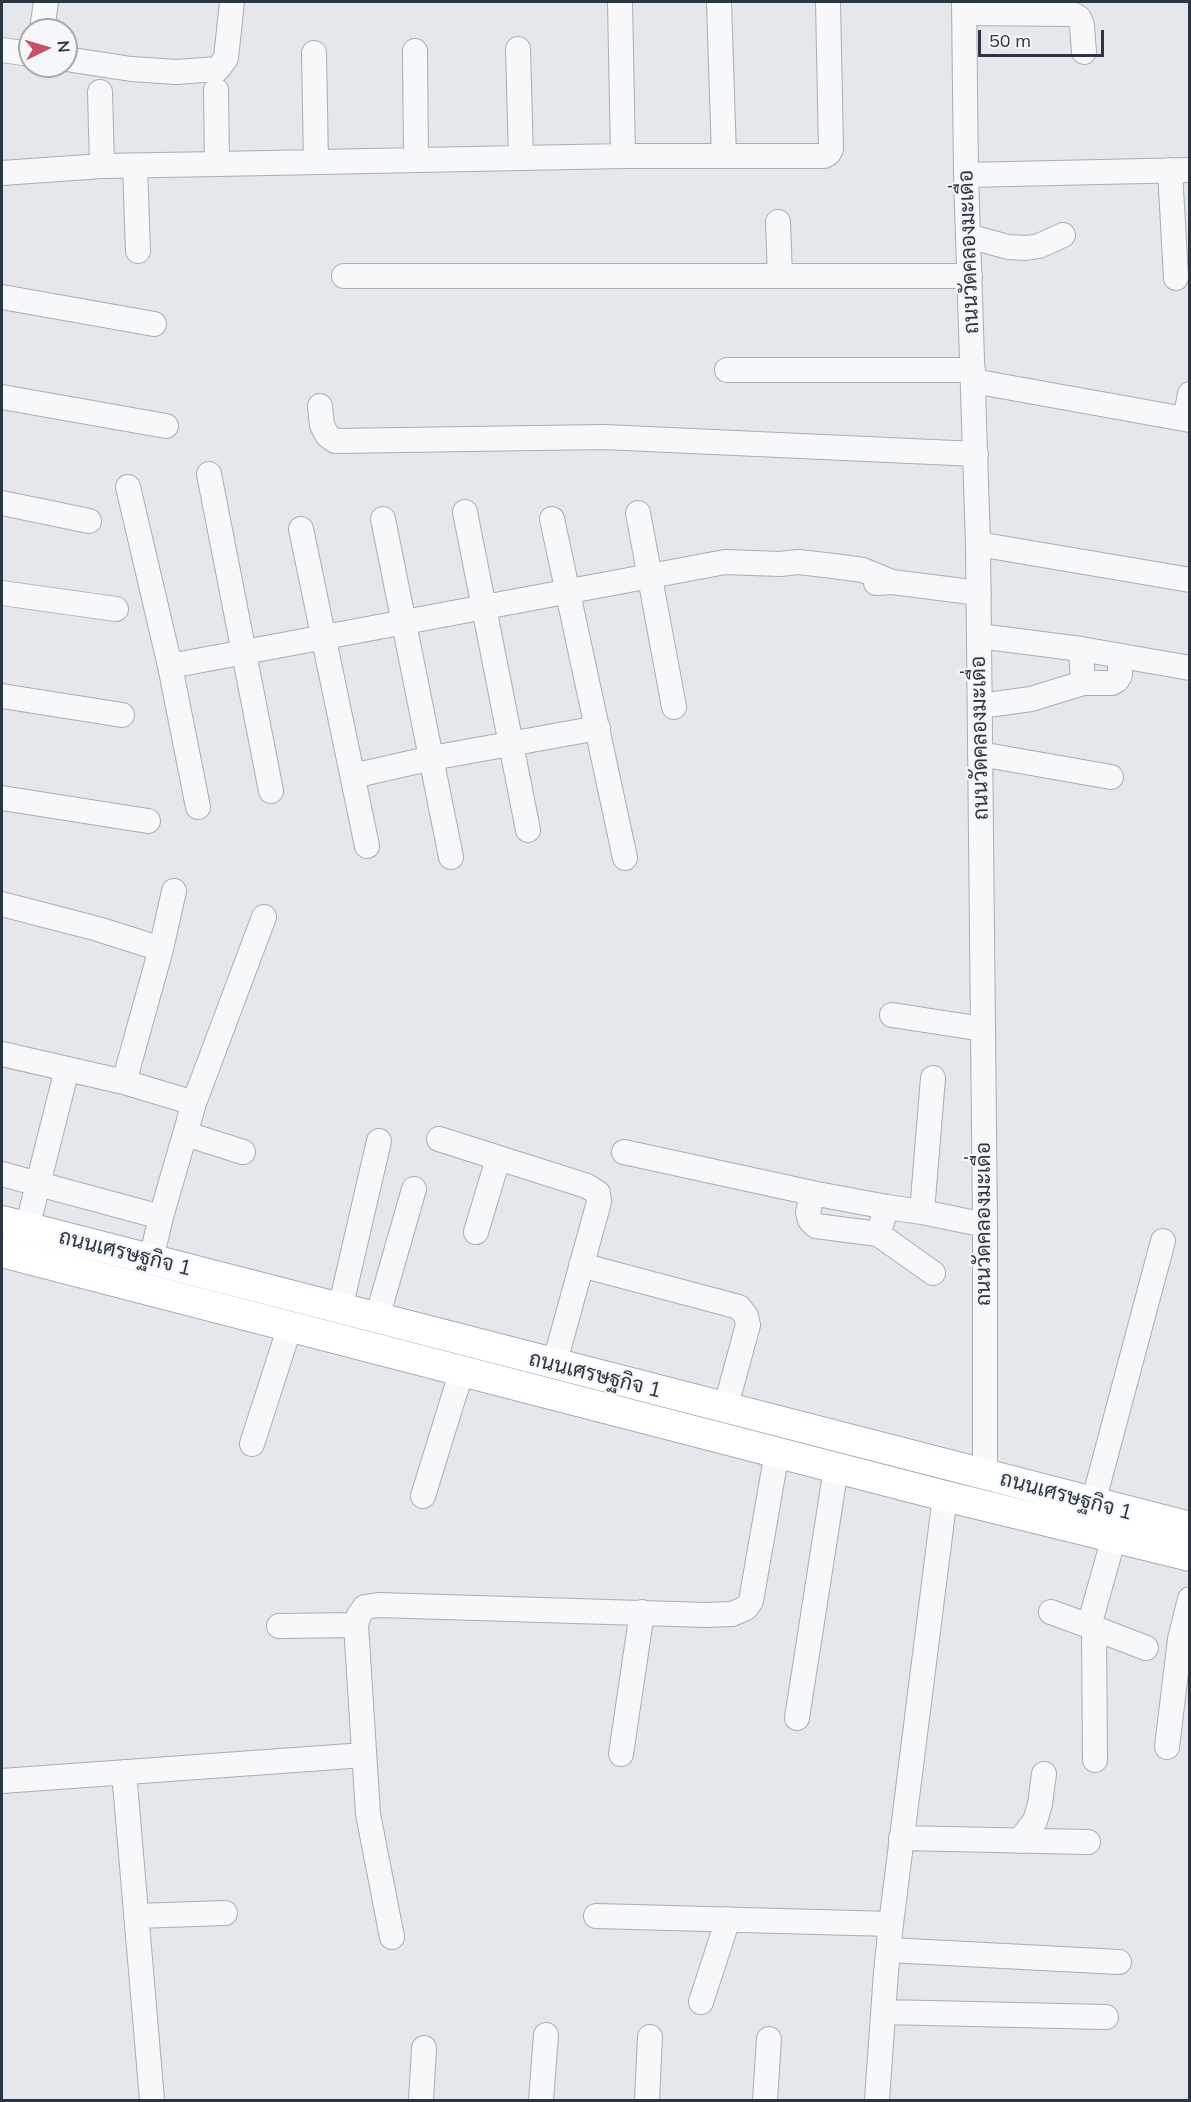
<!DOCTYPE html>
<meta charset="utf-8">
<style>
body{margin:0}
#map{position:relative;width:1191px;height:2102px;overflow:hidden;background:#e4e7eb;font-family:Mulish,sans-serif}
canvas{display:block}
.frame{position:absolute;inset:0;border:3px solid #2c3643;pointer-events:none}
.north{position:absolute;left:18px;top:18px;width:60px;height:60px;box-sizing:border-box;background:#f4f6f8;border:2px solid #a4a9b0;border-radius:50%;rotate:85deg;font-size:16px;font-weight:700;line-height:24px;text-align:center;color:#2c3643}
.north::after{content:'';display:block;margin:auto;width:21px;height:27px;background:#c85169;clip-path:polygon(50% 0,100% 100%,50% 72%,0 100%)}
.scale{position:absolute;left:978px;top:30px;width:126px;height:27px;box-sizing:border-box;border:3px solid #2c3643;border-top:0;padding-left:8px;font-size:18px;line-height:21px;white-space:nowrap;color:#2c3643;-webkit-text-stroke:4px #f4f6f8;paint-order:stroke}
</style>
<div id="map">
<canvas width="1191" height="2102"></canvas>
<div class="frame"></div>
<div class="north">N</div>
<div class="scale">50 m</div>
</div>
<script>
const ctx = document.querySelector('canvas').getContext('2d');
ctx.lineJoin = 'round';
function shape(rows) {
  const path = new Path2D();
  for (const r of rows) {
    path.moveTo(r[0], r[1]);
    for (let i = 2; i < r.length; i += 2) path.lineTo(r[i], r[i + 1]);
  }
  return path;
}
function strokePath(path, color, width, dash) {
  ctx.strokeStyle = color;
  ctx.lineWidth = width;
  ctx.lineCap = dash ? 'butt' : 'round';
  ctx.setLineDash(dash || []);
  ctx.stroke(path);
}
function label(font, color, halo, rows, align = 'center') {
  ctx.font = font + ' Mulish,Sarabun,sans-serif';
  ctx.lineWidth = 4.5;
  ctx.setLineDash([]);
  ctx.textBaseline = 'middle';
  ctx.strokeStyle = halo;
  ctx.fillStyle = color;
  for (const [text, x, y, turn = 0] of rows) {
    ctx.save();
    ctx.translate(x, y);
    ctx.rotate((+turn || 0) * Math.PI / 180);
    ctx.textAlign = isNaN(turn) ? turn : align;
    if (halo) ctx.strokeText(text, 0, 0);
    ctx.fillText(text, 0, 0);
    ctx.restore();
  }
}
const minor = shape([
 [620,2,623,156],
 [719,2,724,156],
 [964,2,966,175,978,544,985,1225,985,1474],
 [965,13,1072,14,1079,18,1082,25,1084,52],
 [42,30,46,2],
 [518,49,521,158],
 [2,50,30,54],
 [415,51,416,160],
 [314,53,316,162],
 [66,59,131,69,176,72,218,69,226,58,232,2],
 [216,90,217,164],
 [100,92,102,166],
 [135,166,138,251],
 [1170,170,1176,278],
 [2,173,102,166,217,164,623,156,824,156,829,153,831,149,828,2],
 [966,175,1190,170],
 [778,222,780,276],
 [968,236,1008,247,1026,248,1039,246,1063,235],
 [344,276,970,276],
 [2,297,154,324],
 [727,370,973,370],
 [973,381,1190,420],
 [2,397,166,426],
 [320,406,322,425,327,435,335,441,604,437,976,454],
 [1185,419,1190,394],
 [209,474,271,791],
 [128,487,170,666,198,807],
 [2,503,89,521],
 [465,512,528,830],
 [638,513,674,707],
 [383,519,451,857],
 [552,519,625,858],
 [301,529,367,846],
 [978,544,1190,580],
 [876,583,892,582,979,593],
 [2,593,116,609],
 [979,636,1081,649,1190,668],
 [170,666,725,562,780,564,798,562,834,566,863,570,892,582],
 [1083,683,1112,683,1117,680,1120,675,1120,657],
 [2,696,122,715],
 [980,706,1031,699,1083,683,1081,649],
 [980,754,1111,777],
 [353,776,432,758,598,728],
 [2,798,148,821],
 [2,904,98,929,161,949,124,1082],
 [161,949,174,891],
 [892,1015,983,1029],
 [2,1054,124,1082,194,1103,161,1217,151,1259],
 [194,1103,264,917],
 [186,1134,243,1152],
 [439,1139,587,1186,598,1193,599,1202,554,1365],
 [624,1152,812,1193,887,1207,922,1212,985,1225],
 [2,1174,161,1217],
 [812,1193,808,1213,810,1220,816,1226,878,1234,887,1207],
 [922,1212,933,1078],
 [27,1228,67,1069],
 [476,1232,498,1159],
 [878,1234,933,1273],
 [581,1265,739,1307,746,1316,748,1325,725,1409],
 [340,1309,379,1141],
 [377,1318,414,1189],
 [252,1444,290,1326],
 [423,1496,462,1370],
 [1093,1503,1163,1241],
 [1114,1537,1089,1626,1146,1648],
 [1051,1612,1089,1626],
 [279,1626,356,1625],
 [1094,1628,1095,1760],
 [797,1718,836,1468],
 [1167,1747,1180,1639,1190,1599],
 [621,1754,642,1612],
 [124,1772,152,2100],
 [2,1781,364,1755],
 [901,1838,1088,1842],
 [1019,1841,1035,1821,1040,1804,1044,1774],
 [136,1916,225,1913],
 [596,1916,891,1924],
 [392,1937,368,1814,356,1625,359,1615,365,1607,378,1605,706,1615,732,1614,746,1608,751,1601,777,1452],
 [889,1950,1119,1962],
 [701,2002,728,1919],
 [883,2012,1106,2017],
 [421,2100,424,2048],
 [541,2100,546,2035],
 [647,2100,650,2037],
 [765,2100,769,2039],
 [877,2100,886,1972,891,1924,945,1496]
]);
const major = shape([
 [2,1221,1190,1527],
 [2,1252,945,1496,1190,1556]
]);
const streetNames = [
 ["ถนนวัดคลองมะเดื่อ",969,252,-92],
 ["ถนนวัดคลองมะเดื่อ",980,738,-91],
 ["ถนนวัดคลองมะเดื่อ",984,1224,-90],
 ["ถนนเศรษฐกิจ 1",125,1253,14],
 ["ถนนเศรษฐกิจ 1",595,1375,14],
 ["ถนนเศรษฐกิจ 1",1066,1496,15]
];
strokePath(minor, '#a9aeb5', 26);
strokePath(major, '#a4acb6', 32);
strokePath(minor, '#f7f8f9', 24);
strokePath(major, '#fff', 30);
label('21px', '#2c3643', '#f4f6f8', streetNames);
</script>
